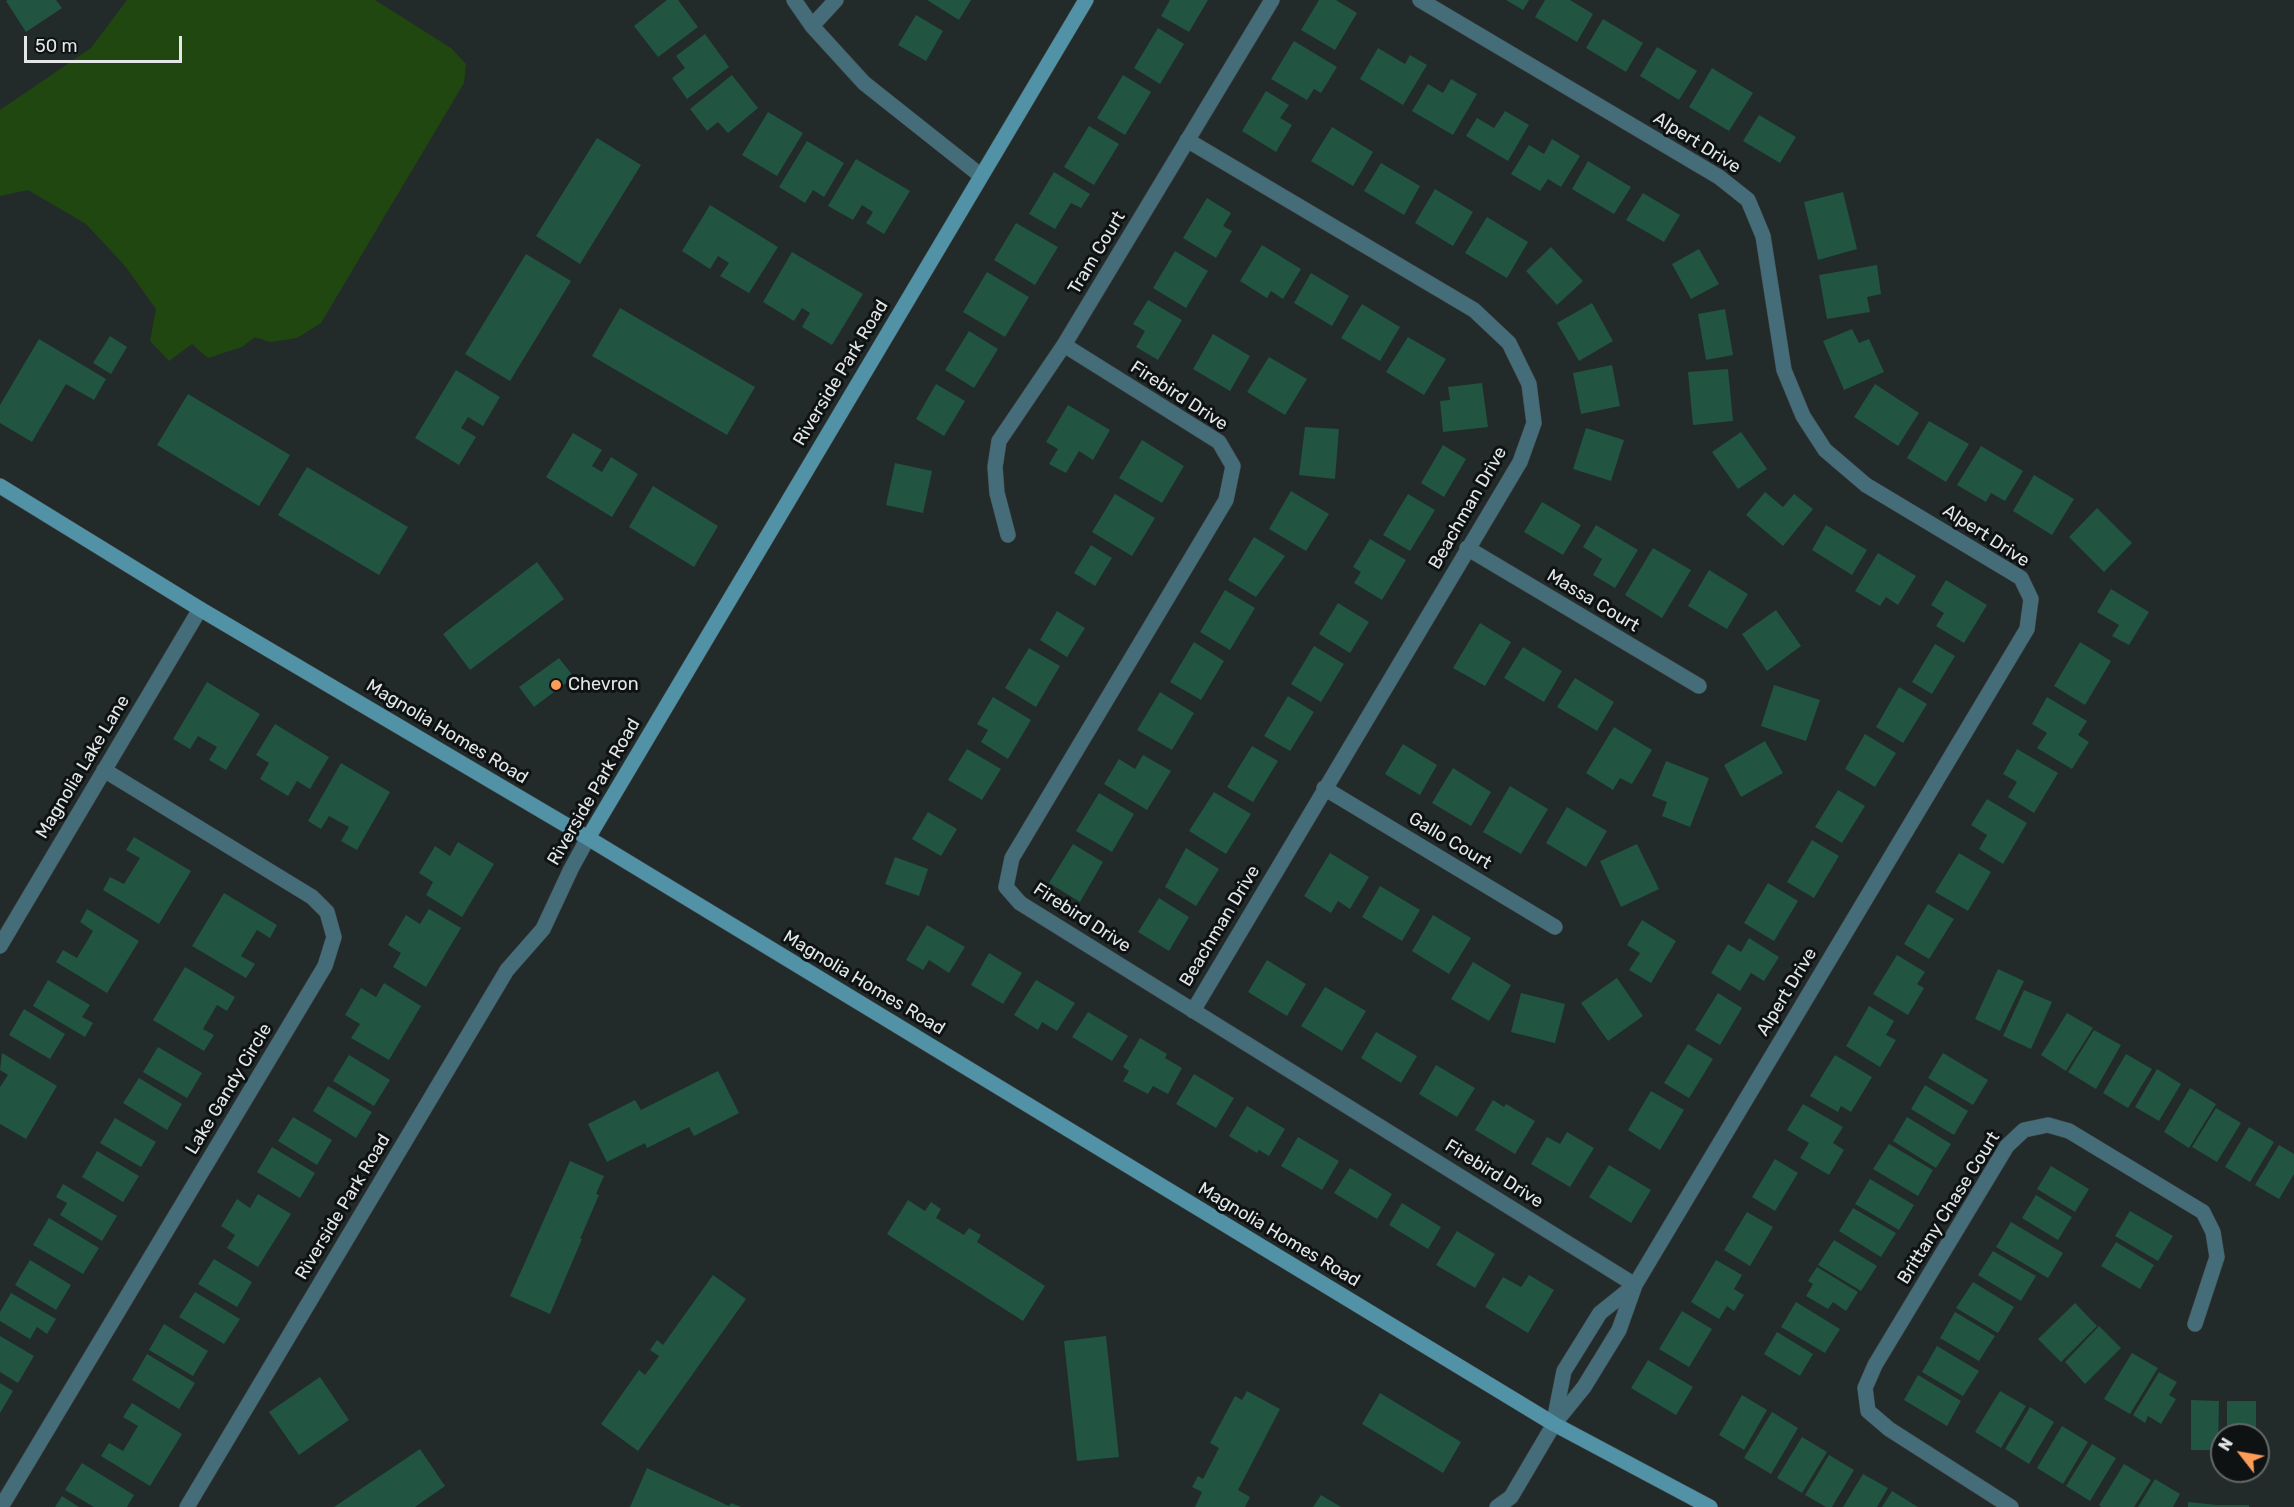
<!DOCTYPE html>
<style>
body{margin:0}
#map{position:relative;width:2294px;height:1507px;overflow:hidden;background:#232a2a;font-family:Rubik,sans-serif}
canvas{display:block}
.north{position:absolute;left:2210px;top:1423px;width:60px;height:60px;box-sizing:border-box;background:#0e1212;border:2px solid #636767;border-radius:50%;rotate:301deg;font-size:16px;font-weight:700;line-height:24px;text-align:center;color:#e3e7e7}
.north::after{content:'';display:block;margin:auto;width:21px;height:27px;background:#fe9c57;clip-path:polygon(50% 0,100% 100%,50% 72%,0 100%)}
.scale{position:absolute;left:24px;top:36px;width:158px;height:27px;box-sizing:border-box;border:3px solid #e3e7e7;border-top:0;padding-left:8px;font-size:18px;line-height:21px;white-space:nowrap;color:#e3e7e7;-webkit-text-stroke:4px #0e1212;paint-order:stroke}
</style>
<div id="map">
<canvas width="2294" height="1507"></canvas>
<div class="north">N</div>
<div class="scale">50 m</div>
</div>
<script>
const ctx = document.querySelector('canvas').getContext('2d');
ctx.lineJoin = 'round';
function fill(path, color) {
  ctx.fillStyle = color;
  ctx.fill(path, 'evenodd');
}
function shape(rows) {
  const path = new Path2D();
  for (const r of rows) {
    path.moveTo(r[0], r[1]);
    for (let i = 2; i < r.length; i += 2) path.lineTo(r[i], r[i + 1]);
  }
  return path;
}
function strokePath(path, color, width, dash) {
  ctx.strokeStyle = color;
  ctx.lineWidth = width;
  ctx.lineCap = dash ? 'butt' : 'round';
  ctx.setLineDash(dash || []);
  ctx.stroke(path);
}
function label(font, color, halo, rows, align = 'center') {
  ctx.font = font + ' Rubik,sans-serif';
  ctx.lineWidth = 6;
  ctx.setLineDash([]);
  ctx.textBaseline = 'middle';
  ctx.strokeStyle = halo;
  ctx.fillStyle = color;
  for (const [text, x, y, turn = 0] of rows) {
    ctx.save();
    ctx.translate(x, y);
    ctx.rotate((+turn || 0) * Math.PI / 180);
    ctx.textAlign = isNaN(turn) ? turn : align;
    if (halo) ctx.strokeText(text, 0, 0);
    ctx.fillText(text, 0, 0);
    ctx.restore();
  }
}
const green = shape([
 [127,0,375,0,451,48,466,64,464,83,321,323,297,338,270,342,255,337,242,347,208,358,192,344,169,361,150,341,156,309,125,266,86,224,28,190,0,196,0,110,91,48]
]);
const building = shape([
 [8,0,56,0,62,8,26,32,6,1],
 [667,0,678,0,698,27,658,57,634,26],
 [927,0,971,0,959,20],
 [1170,0,1208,0,1189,32,1161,16],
 [1319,0,1336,0,1357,13,1335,50,1301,30],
 [1506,0,1529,0,1523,10],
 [1545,0,1570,0,1593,14,1577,42,1535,17],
 [916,15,943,31,926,61,898,45],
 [1603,19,1643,43,1626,72,1586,48],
 [1158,28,1184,44,1160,84,1134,68],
 [705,34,729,67,687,99,672,78,685,68,676,56],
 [1294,41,1337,67,1321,93,1314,89,1307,100,1271,79],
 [1657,47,1697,71,1679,100,1640,76],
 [1378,48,1405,64,1410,55,1427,65,1403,105,1360,79],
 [1712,68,1753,93,1729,131,1689,107],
 [732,75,758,108,728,133,718,122,707,131,690,109],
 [1123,75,1151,92,1125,135,1097,118],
 [1451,79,1477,94,1453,135,1412,111,1428,84,1443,93],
 [1266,91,1289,105,1280,118,1292,125,1276,152,1242,131],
 [1505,111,1529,125,1508,161,1466,136,1477,118,1494,128],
 [768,112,803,133,777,176,742,155],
 [1759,115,1796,137,1780,163,1743,141],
 [1089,126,1119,144,1094,185,1064,167],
 [1332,127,1373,152,1353,186,1311,161],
 [597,138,641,165,580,264,536,236],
 [1552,139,1580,156,1561,187,1548,179,1540,191,1511,174,1529,145,1544,154],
 [807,141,844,163,824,197,813,190,805,203,779,187],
 [856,159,910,191,884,234,866,223,873,212,862,205,853,220,828,206],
 [1588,161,1631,187,1614,214,1572,189],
 [1381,163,1420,186,1404,215,1364,191],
 [1054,172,1090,194,1081,208,1071,203,1055,229,1029,214],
 [1435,189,1473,212,1453,246,1415,223],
 [1843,192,1857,249,1818,260,1804,202],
 [1643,193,1680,215,1664,242,1626,220],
 [1207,198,1231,213,1223,226,1232,231,1216,258,1183,238],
 [710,205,778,247,749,293,720,276,729,263,718,256,710,269,682,251],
 [1487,217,1528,242,1507,278,1465,253],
 [1016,223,1058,247,1035,285,994,260],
 [1262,245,1301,269,1283,299,1271,291,1267,298,1240,281],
 [1551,247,1583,281,1557,305,1526,271],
 [1699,249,1719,284,1691,299,1672,264],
 [1175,251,1208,271,1186,308,1153,288],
 [792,252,863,294,832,345,802,327,810,313,802,308,794,321,763,302],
 [526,254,571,281,510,381,465,354],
 [1877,265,1881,294,1867,297,1870,312,1827,319,1819,275],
 [987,272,1029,297,1005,337,963,312],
 [1311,273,1349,296,1332,326,1294,303],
 [1148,300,1182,320,1158,360,1136,347,1145,331,1133,324],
 [1592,303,1613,341,1579,361,1557,323],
 [1362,304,1400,327,1380,361,1341,338],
 [620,308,755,387,727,435,592,356],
 [1725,309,1733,355,1706,360,1698,314],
 [1852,329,1859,343,1869,339,1884,372,1844,390,1823,341],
 [969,331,998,349,974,388,945,370],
 [1213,334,1250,356,1230,391,1193,369],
 [110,336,127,347,111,374,93,363],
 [1408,337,1446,359,1424,395,1386,372],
 [39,339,106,379,94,400,66,384,32,442,0,423,0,405],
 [1269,357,1307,379,1285,415,1247,392],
 [1612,365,1620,406,1581,414,1573,373],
 [1728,369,1733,421,1693,425,1688,372],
 [456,370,500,397,483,426,468,417,461,428,476,437,459,465,415,438],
 [1482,383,1488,427,1443,432,1440,401,1450,400,1448,387],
 [936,384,965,401,944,436,916,419],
 [1875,384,1919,413,1898,446,1854,417],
 [188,394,290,455,259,506,157,445],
 [1068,405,1110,430,1093,460,1079,451,1066,473,1049,464,1058,449,1046,442],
 [1929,421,1969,444,1946,482,1907,458],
 [1305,427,1339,429,1335,479,1299,475],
 [1586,428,1624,440,1611,481,1573,469],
 [1741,432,1767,469,1738,489,1712,452],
 [573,433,602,450,592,466,602,472,611,457,638,474,612,517,546,477],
 [1142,440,1184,466,1162,503,1119,478],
 [1443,445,1466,459,1444,497,1421,483],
 [1981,446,2023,471,2005,501,1991,493,1986,502,1957,485],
 [895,463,932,471,923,513,886,505],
 [307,467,408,527,379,575,278,515],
 [2034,475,2074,499,2052,535,2013,511],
 [653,486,718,526,694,567,629,527],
 [1291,491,1329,514,1306,551,1269,529],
 [1765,492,1783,507,1794,494,1813,509,1783,546,1746,515],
 [1115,494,1155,518,1132,556,1092,532],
 [1408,494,1435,510,1410,551,1383,535],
 [1542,502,1581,525,1563,555,1524,532],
 [2097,508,2132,543,2104,572,2069,537],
 [1596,525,1638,550,1615,588,1593,575,1602,559,1583,547],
 [1826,525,1867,550,1852,575,1812,550],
 [1254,537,1285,556,1256,597,1228,580],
 [1370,539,1406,560,1382,600,1354,583,1361,572,1353,567],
 [1091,545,1112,558,1095,586,1074,573],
 [1653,548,1691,570,1662,618,1625,595],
 [1878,553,1916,576,1898,605,1886,597,1880,606,1855,591],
 [537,562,564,599,470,670,443,634],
 [1709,570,1748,594,1727,629,1688,606],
 [1946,580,1987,605,1964,643,1936,626,1944,613,1931,605],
 [2111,589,2149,612,2129,645,2112,636,2119,625,2097,612],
 [1225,590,1255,608,1230,650,1200,632],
 [1338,603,1369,622,1350,653,1319,634],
 [1776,610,1801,646,1767,671,1742,634],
 [1057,611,1085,628,1067,657,1040,640],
 [1480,623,1511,642,1485,686,1453,668],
 [1194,642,1224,661,1201,700,1170,682],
 [2080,642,2111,661,2085,705,2054,686],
 [1935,644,1955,656,1932,694,1912,682],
 [1314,646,1344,664,1321,702,1291,684],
 [1523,647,1562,671,1544,702,1504,678],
 [1029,648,1060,666,1036,707,1005,688],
 [559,658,574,677,534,707,519,687],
 [1575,678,1614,702,1597,731,1557,707],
 [207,682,260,714,226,770,209,760,217,747,198,736,190,749,173,739],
 [1774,685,1820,700,1806,741,1761,726],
 [1899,687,1927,704,1903,743,1876,727],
 [1160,692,1194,713,1172,750,1137,730],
 [1288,696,1314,712,1290,751,1264,736],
 [993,697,1031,720,1008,759,981,742,988,730,977,724],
 [2047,697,2087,721,2078,735,2089,742,2072,769,2037,748,2047,733,2032,724],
 [275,724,329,757,310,789,297,781,288,796,260,779,269,763,256,755],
 [1614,727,1652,750,1632,784,1620,778,1613,790,1586,773],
 [1865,734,1896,753,1875,787,1845,769],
 [1765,741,1783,773,1741,797,1724,765],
 [1403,744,1437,765,1420,795,1385,774],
 [1252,746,1278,761,1253,802,1227,787],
 [967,749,1001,769,982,800,948,780],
 [2017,749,2058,773,2034,813,2008,797,2017,782,2003,774],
 [1143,755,1171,771,1147,810,1104,784,1119,759,1135,769],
 [1666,761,1709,778,1690,827,1662,816,1667,802,1652,796],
 [341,763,390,792,357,850,341,841,349,827,329,816,321,829,308,821],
 [1453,768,1491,792,1471,826,1432,803],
 [1510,786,1548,809,1521,854,1483,832],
 [1838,790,1865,806,1842,843,1815,827],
 [1214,792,1251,814,1226,854,1189,831],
 [1099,793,1134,814,1112,852,1076,831],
 [1987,799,2027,823,2003,864,1979,849,1987,835,1971,825],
 [1567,807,1607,831,1586,867,1546,843],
 [928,812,957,829,941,856,912,839],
 [134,837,191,871,159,924,103,890,110,877,124,884,140,858,126,850],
 [1812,840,1839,856,1814,898,1787,882],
 [458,842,494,864,462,917,426,895,433,882,419,873,435,846,450,856],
 [1073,844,1103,862,1080,902,1049,883],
 [1637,844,1659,889,1621,907,1600,861],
 [1186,848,1219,869,1196,906,1165,887],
 [1330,853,1369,877,1350,909,1338,901,1331,913,1304,896],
 [1959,853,1991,872,1968,911,1935,892],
 [895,857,928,869,919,896,885,884],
 [1768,883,1798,901,1774,941,1744,923],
 [1380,886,1420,910,1402,941,1362,917],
 [224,893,277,925,270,938,257,930,241,956,255,964,246,978,192,946],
 [1159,898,1189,917,1169,951,1138,932],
 [1928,904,1954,919,1929,959,1904,944],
 [87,909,139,941,107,993,56,962,63,950,77,958,93,931,80,922],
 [429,909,461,928,426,987,393,967,401,953,388,945,406,915,420,924],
 [1433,915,1471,938,1449,974,1412,951],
 [1642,920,1676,941,1651,983,1629,970,1640,953,1627,945],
 [927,925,965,947,949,973,929,960,923,970,906,960],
 [1749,938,1779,957,1764,981,1751,973,1740,991,1711,973,1728,944,1741,952],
 [989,953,1022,973,1003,1004,971,985],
 [1897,955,1925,972,1917,984,1924,988,1908,1015,1873,994],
 [1267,960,1306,984,1287,1016,1248,992],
 [1473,962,1511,985,1489,1021,1451,999],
 [185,967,235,997,227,1011,217,1005,203,1029,214,1035,204,1051,153,1020],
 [1998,969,2024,981,2000,1031,1975,1019],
 [1617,978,1643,1016,1608,1041,1581,1003],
 [48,980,90,1005,82,1017,93,1023,85,1037,33,1006],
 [1036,980,1075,1003,1057,1031,1042,1022,1038,1030,1014,1015],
 [384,983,421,1006,389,1060,351,1038,360,1024,345,1015,361,988,376,997],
 [1325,987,1366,1011,1342,1051,1301,1026],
 [2024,990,2052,1002,2031,1049,2003,1036],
 [1521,993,1565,1004,1555,1043,1511,1032],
 [1718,993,1742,1008,1720,1045,1695,1030],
 [1869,1006,1894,1021,1886,1035,1896,1040,1880,1067,1846,1046],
 [24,1009,65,1034,50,1059,9,1035],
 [1088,1012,1128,1036,1112,1061,1072,1037],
 [2067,1013,2093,1028,2066,1071,2041,1055],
 [2094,1030,2121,1045,2096,1089,2068,1072],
 [1376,1032,1417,1056,1401,1083,1361,1058],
 [1140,1038,1167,1054,1165,1058,1182,1068,1168,1094,1153,1086,1148,1094,1123,1081,1129,1071,1123,1067],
 [1688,1044,1713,1059,1689,1098,1664,1083],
 [158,1047,202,1073,187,1098,143,1072],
 [2,1053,57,1086,26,1139,0,1124,0,1087,8,1075,0,1070],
 [1943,1053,1988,1080,1973,1105,1928,1078],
 [2126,1054,2152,1069,2128,1108,2103,1093],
 [349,1055,390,1080,374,1106,333,1081],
 [1835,1055,1872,1077,1851,1112,1841,1106,1838,1112,1810,1096],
 [1436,1065,1475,1088,1457,1117,1419,1094],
 [2157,1069,2181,1084,2159,1121,2135,1107],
 [718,1071,739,1113,694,1136,689,1127,647,1148,645,1143,607,1162,588,1124,635,1100,641,1110],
 [1194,1074,1234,1098,1216,1128,1176,1104],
 [139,1078,182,1104,167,1130,123,1103],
 [1925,1085,1968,1111,1954,1135,1911,1109],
 [328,1086,372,1112,356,1138,313,1111],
 [2190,1088,2216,1104,2189,1148,2164,1132],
 [1651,1091,1684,1110,1660,1150,1628,1130],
 [1493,1100,1504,1107,1506,1104,1535,1121,1515,1154,1475,1130],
 [1803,1104,1843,1127,1833,1143,1844,1150,1829,1175,1800,1158,1809,1143,1787,1130],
 [1247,1106,1285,1129,1269,1156,1259,1150,1257,1153,1229,1136],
 [2216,1108,2241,1123,2217,1162,2192,1147],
 [293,1117,332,1140,317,1165,278,1141],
 [1907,1117,1951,1144,1936,1168,1893,1141],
 [115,1118,156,1142,141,1167,100,1143],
 [2249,1127,2274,1142,2250,1182,2225,1167],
 [1567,1132,1594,1148,1570,1187,1531,1164,1547,1137,1560,1144],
 [1298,1137,1339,1161,1322,1190,1281,1166],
 [1889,1144,1933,1170,1918,1196,1873,1169],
 [2279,1145,2294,1154,2294,1174,2279,1199,2255,1185],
 [272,1147,315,1173,300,1198,257,1172],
 [97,1151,139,1176,123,1202,82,1177],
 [1775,1159,1798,1173,1775,1211,1752,1197],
 [570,1161,604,1176,596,1194,599,1195,580,1239,582,1239,550,1314,510,1296],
 [1609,1165,1651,1190,1631,1223,1589,1197],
 [2051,1166,2089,1189,2075,1212,2037,1189],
 [1350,1168,1392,1194,1377,1219,1334,1193],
 [1870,1179,1914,1205,1899,1230,1855,1204],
 [63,1184,117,1216,102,1241,60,1215,67,1203,56,1197],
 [258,1194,291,1214,258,1267,227,1248,235,1235,221,1226,237,1199,250,1208],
 [2036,1195,2072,1217,2058,1240,2022,1218],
 [908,1200,925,1211,931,1202,941,1209,936,1218,964,1235,969,1228,981,1235,977,1242,1045,1286,1023,1321,887,1234],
 [1402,1203,1441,1227,1428,1249,1389,1225],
 [1853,1208,1896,1233,1881,1257,1839,1231],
 [2130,1211,2173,1236,2158,1261,2115,1236],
 [1747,1212,1773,1227,1750,1266,1724,1250],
 [49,1218,99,1248,83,1274,33,1245],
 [2011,1222,2063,1253,2048,1278,1996,1247],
 [1457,1231,1495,1254,1475,1288,1436,1265],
 [1834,1240,1877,1266,1861,1291,1818,1265],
 [2116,1242,2154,1265,2140,1289,2101,1266],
 [1993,1251,2036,1276,2021,1301,1978,1275],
 [214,1259,252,1282,237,1307,198,1284],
 [30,1260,71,1285,56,1310,15,1285],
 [1716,1260,1742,1275,1734,1289,1744,1295,1734,1311,1727,1306,1719,1319,1691,1302],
 [1817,1267,1858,1292,1846,1311,1833,1302,1828,1309,1806,1296,1813,1284,1808,1281],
 [713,1275,746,1299,638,1451,601,1424,639,1370,645,1375,659,1356,650,1350,657,1340,663,1345],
 [1529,1275,1554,1290,1528,1333,1485,1307,1503,1277,1521,1287],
 [1973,1282,2014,1307,1998,1333,1956,1308],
 [195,1292,240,1319,224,1344,179,1317],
 [11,1293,56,1319,47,1334,37,1327,30,1339,0,1321,0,1312],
 [1796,1302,1840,1329,1825,1353,1781,1327],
 [2075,1303,2097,1326,2061,1362,2038,1339],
 [1682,1311,1712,1329,1689,1367,1659,1349],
 [1955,1312,1995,1336,1979,1361,1940,1338],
 [164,1324,208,1351,193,1376,149,1350],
 [2099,1326,2121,1348,2085,1384,2065,1362],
 [1777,1332,1813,1354,1800,1376,1764,1354],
 [0,1336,34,1356,18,1383,0,1372],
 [1106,1336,1119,1457,1077,1461,1064,1341],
 [1937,1346,1979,1371,1963,1396,1922,1372],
 [2132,1353,2158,1368,2130,1414,2104,1399],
 [147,1354,195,1383,179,1409,132,1380],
 [1648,1360,1693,1387,1676,1415,1631,1388],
 [2159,1372,2177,1382,2169,1395,2176,1399,2161,1424,2148,1416,2145,1423,2133,1415],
 [1918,1375,1961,1401,1947,1426,1904,1400],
 [320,1377,349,1420,299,1455,269,1412],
 [0,1383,13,1391,0,1413],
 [1247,1391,1280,1409,1238,1490,1250,1497,1245,1507,1195,1507,1202,1492,1192,1487,1198,1476,1203,1479,1219,1448,1210,1443,1235,1396,1242,1400],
 [2000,1391,2026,1406,2001,1448,1975,1432],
 [1380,1393,1461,1442,1443,1473,1362,1424],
 [1742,1395,1767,1410,1744,1450,1719,1435],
 [2191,1400,2219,1401,2218,1450,2191,1450],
 [2227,1401,2256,1401,2256,1435,2227,1435],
 [132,1403,182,1434,150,1486,101,1456,109,1443,123,1451,138,1426,123,1417],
 [2030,1407,2054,1422,2029,1464,2005,1449],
 [1772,1412,1798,1428,1771,1474,1744,1458],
 [2062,1426,2088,1442,2063,1484,2037,1468],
 [1802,1437,1827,1452,1802,1493,1777,1478],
 [2092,1444,2116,1458,2090,1501,2066,1486],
 [420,1449,445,1486,415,1507,334,1507],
 [1829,1455,1854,1470,1832,1507,1826,1507,1805,1495],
 [82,1463,134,1495,127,1507,94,1507,65,1490],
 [2124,1464,2151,1480,2134,1507,2101,1507,2099,1505],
 [647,1468,729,1506,731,1503,741,1507,630,1507],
 [1863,1474,1888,1488,1877,1507,1843,1507],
 [2155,1479,2180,1494,2173,1507,2138,1507],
 [1892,1491,1918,1507,1882,1507],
 [1321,1495,1341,1507,1313,1507],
 [62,1496,79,1507,55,1507],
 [2188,1502,2217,1505,2249,1505,2249,1507,2217,1507,2217,1505,2217,1507,2188,1507]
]);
const street = shape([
 [794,0,812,26,864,83,980,175],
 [1420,0,1719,177,1748,200,1763,236,1784,370,1803,416,1825,450,1866,485,2021,578,2031,599,2027,629,1635,1285,1619,1330,1584,1387,1554,1424,1511,1497,1497,1507],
 [812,26,836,0],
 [1187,140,1474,310,1509,343,1529,384,1534,423,1520,462,1193,1011],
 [1064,345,1219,442,1233,466,1226,500,1012,858,1006,887,1020,903,1635,1285],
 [1008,535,997,493,995,467,999,441,1064,345,1272,0],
 [1467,548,1699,686],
 [1324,788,1555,927],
 [0,946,200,609],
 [1554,1421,1564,1371,1600,1313,1635,1285],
 [1,1507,325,966,334,937,327,912,312,897,104,770],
 [187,1507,507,970,543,929,571,869,588,838],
 [2011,1507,1889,1429,1868,1411,1865,1388,1875,1365,2007,1146,2024,1130,2048,1125,2069,1131,2203,1212,2213,1232,2217,1257,2195,1324]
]);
const secondary = shape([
 [0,486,200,609,588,838,1554,1424,1710,1507],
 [588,838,1086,0]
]);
const markers = [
 [556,685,6,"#fe9c57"]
];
const streetNames = [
 ["Alpert Drive",1697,143,32],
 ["Tram Court",1097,253,-59],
 ["Riverside Park Road",841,373,-59],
 ["Firebird Drive",1179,396,33],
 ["Beachman Drive",1468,508,-60],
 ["Alpert Drive",1986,536,33],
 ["Massa Court",1593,601,31],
 ["Magnolia Homes Road",447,732,31],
 ["Magnolia Lake Lane",83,767,-59],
 ["Riverside Park Road",594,792,-60],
 ["Gallo Court",1450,841,31],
 ["Firebird Drive",1082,918,33],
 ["Beachman Drive",1220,926,-59],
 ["Magnolia Homes Road",864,983,31],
 ["Alpert Drive",1787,992,-59],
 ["Lake Gandy Circle",229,1089,-59],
 ["Firebird Drive",1494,1174,32],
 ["Riverside Park Road",343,1207,-59],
 ["Brittany Chase Court",1949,1208,-58],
 ["Magnolia Homes Road",1279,1235,31]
];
const poiNames = [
 ["Chevron",568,685]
];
fill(green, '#204710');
fill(building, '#215441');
strokePath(street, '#424848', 16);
strokePath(secondary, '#424848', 16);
strokePath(street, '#456c79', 15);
strokePath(secondary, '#5292a7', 15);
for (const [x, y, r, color] of markers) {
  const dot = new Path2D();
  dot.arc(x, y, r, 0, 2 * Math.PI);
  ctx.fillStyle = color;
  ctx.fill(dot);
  strokePath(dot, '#0e1212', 2);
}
label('18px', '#e3e7e7', '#0e1212', streetNames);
label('18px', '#e3e7e7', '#0e1212', poiNames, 'left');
</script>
